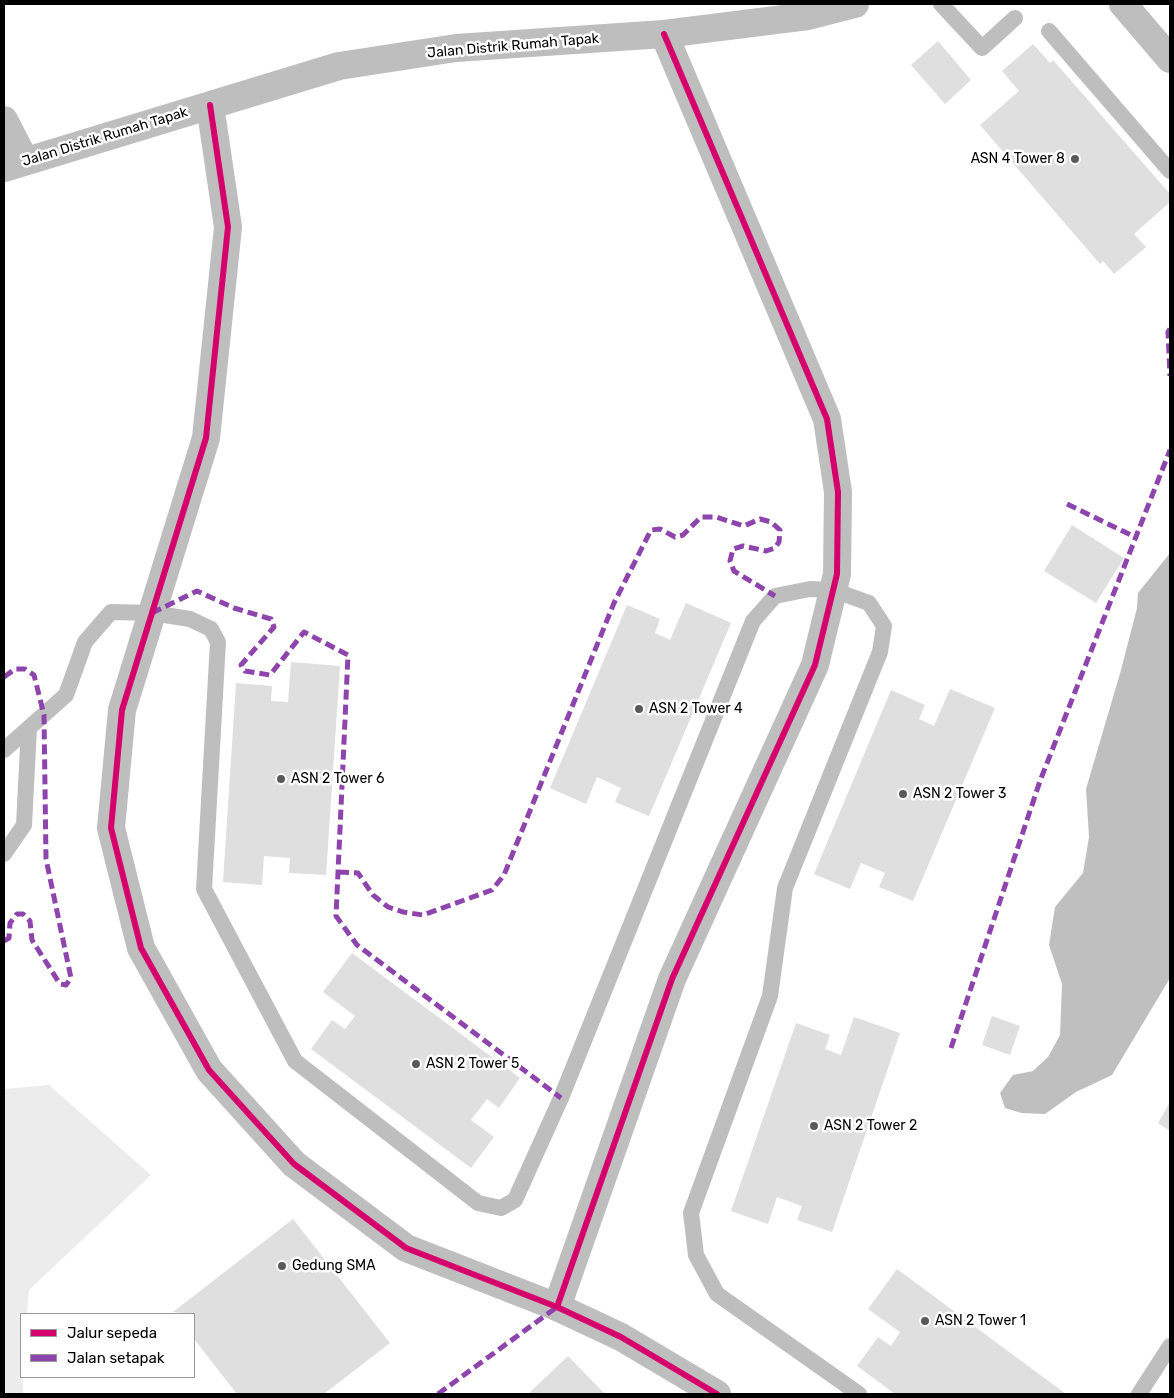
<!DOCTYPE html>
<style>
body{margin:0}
#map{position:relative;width:1174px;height:1398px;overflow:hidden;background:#fff;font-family:Rubik,sans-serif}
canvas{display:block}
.frame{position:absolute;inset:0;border:5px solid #000;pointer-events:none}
.legend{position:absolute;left:20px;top:1313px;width:175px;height:65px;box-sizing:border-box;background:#fff;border:1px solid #999;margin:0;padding:6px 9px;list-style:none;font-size:15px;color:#000}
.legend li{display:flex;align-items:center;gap:10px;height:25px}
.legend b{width:25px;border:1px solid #999}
</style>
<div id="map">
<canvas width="1174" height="1398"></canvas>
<div class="frame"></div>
<ul class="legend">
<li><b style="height:6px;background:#d6006c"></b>Jalur sepeda</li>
<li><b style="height:6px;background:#8e44ad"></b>Jalan setapak</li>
</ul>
</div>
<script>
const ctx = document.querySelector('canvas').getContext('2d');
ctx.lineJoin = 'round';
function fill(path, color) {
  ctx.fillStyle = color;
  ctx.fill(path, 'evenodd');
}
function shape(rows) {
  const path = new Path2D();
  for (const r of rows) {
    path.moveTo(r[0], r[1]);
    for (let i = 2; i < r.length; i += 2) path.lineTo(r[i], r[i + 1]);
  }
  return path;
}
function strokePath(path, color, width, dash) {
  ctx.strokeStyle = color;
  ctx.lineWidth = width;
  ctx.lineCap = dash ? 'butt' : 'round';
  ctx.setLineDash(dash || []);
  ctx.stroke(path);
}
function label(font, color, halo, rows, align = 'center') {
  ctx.font = font + ' Rubik,sans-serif';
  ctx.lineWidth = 5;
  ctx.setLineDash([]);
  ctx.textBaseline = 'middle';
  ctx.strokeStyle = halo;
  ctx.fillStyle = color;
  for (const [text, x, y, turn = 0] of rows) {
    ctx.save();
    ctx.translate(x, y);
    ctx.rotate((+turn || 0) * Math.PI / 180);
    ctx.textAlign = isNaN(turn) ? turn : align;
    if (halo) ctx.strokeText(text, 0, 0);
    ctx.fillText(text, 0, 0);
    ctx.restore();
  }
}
const green = shape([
 [49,1085,151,1175,29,1290,27,1314,21,1314,23,1394,4,1394,4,1089]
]);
const water = shape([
 [1170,553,1170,978,1112,1075,1076,1092,1045,1114,1021,1113,1005,1108,1000,1093,1013,1075,1033,1071,1048,1057,1060,1035,1062,984,1049,945,1055,907,1083,873,1089,837,1086,789,1121,670,1137,608,1138,593]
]);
const building = shape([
 [938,41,971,80,945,104,911,65],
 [1033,44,1050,63,1053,60,1170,194,1170,202,1134,234,1146,247,1114,274,1103,261,1100,264,980,125,1019,91,1002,71],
 [1072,525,1124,558,1096,603,1044,571],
 [686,603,731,623,649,816,615,802,621,788,597,777,586,804,550,788,627,605,660,619,655,633,670,640],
 [291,662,340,666,326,875,289,873,290,858,264,856,262,885,223,882,236,683,272,686,271,701,288,702],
 [950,689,995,708,913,901,879,887,885,873,861,863,850,889,814,874,891,690,925,705,919,719,934,726],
 [352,953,520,1078,499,1108,487,1099,471,1120,494,1137,471,1168,311,1049,332,1020,345,1029,355,1016,323,992],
 [992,1016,1020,1026,1010,1055,982,1045],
 [854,1017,900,1033,832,1232,797,1220,802,1206,777,1197,768,1224,731,1211,796,1023,830,1035,825,1049,841,1055],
 [1170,1102,1170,1131,1158,1123],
 [293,1219,390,1343,324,1394,237,1394,194,1339,194,1314,173,1312],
 [897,1269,1066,1394,895,1394,857,1366,878,1337,891,1346,900,1332,868,1309],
 [568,1356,605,1394,528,1394]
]);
const service = shape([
 [941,4,982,48,1015,18],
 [1049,31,1170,171],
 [4,750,66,695,85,642,111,612,152,613,190,619,211,629,218,642,204,889,295,1061,478,1203,501,1208,515,1200,561,1098,753,621,775,596,810,589,833,590,869,603,884,626,880,652,785,888,770,996,691,1213,696,1255,717,1294,859,1394],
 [4,854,24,825,29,728],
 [1139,1394,1170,1346]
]);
const minor = shape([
 [1123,4,1170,59],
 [4,120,25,161],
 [557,1307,672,979,815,665,837,574,838,492,827,419,664,34]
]);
const tertiary = shape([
 [210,105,228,227,206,438,122,710,111,828,141,948,209,1070,294,1164,406,1248,557,1307,621,1337,717,1394],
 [4,168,339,66,456,48,664,34,808,16,855,4]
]);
const quiet = shape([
 [1170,329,1168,332,1170,376],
 [1067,504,1135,537],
 [152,613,197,591,234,608,271,619,274,627,241,665,245,671,270,675,304,632,348,655,336,916,357,945,561,1098],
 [4,677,15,669,25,669,34,675,44,715,46,859,71,978,66,985,60,984,32,940,30,921,23,914,17,914,10,923,9,938,4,941],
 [339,872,358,873,373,895,388,907,403,912,423,915,492,890,504,875,614,603,651,530,660,529,675,537,683,535,701,517,716,517,744,526,760,519,771,522,780,530,779,542,775,548,766,551,743,546,733,549,730,561,734,571,775,596],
 [951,1048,1040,781,1170,450],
 [438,1394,557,1307]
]);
const cycleway = shape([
 [210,105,228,227,206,438,122,710,111,828,141,948,209,1070,294,1164,406,1248,557,1307,621,1337,717,1394],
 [557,1307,672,979,815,665,837,574,838,492,827,419,664,34]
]);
const markers = [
 [1075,159,5,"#595959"],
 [639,709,5,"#595959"],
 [281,779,5,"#595959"],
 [903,794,5,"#595959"],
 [416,1064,5,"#595959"],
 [814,1126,5,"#595959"],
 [282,1266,5,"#595959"],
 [925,1321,5,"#595959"]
];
const streetNames = [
 ["Jalan Distrik Rumah Tapak",513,46,-5],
 ["Jalan Distrik Rumah Tapak",105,137,-17]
];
const poiNames = [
 ["ASN 4 Tower 8",1065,159,"right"],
 ["ASN 2 Tower 4",649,709],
 ["ASN 2 Tower 6",291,779],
 ["ASN 2 Tower 3",913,794],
 ["ASN 2 Tower 5",426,1064],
 ["ASN 2 Tower 2",824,1126],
 ["Gedung SMA",292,1266],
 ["ASN 2 Tower 1",935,1321]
];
fill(green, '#ececec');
fill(water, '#bfbfbf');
fill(building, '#dfdfdf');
strokePath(service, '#bebebe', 16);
strokePath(minor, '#bebebe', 28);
strokePath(tertiary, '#bebebe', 28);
strokePath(quiet, '#8e44ad', 5, [10, 5]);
strokePath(cycleway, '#d6006c', 6);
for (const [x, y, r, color] of markers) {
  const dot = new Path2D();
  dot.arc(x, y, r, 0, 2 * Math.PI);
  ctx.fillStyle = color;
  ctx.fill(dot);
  strokePath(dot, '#fff', 2);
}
label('14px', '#000', '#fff', streetNames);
label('14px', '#000', '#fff', poiNames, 'left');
</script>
